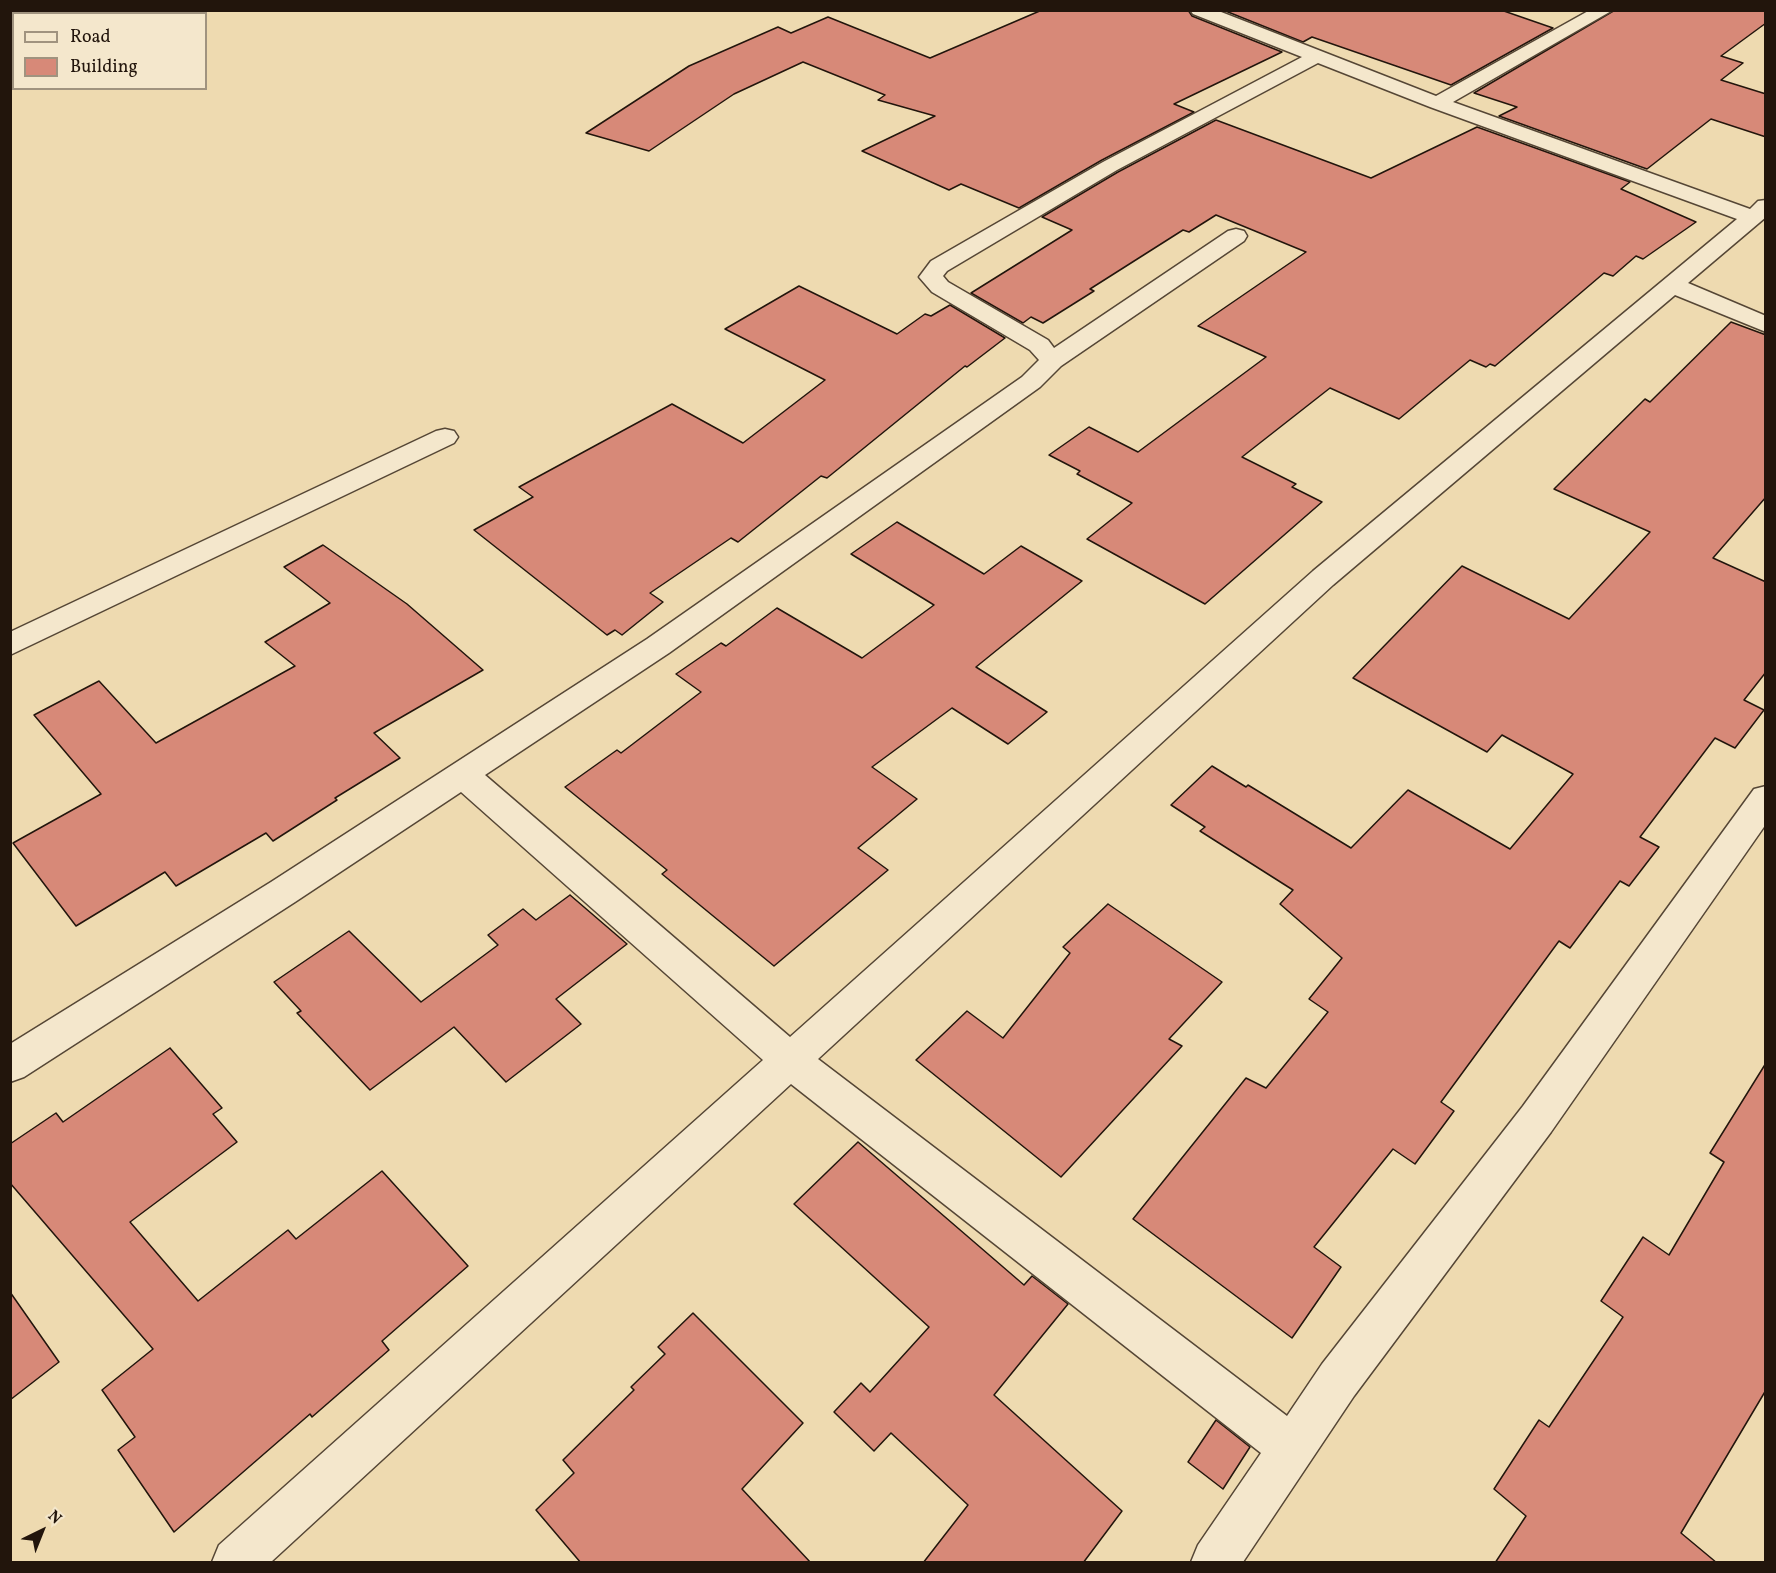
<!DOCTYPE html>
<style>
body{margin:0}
#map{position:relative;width:1776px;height:1573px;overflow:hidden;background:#eedab0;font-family:Vollkorn,serif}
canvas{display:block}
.frame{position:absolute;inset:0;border:12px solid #22150c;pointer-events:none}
.legend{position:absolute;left:12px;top:12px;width:195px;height:78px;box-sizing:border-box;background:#f4e7cc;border:2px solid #a0937f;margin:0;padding:8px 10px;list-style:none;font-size:18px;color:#22150c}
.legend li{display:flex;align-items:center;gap:12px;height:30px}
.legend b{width:30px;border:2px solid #a0937f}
.north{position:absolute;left:12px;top:1501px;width:60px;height:60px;-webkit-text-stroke:4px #f4e7cc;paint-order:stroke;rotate:43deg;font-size:16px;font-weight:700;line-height:24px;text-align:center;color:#22150c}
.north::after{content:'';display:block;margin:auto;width:21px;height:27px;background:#22150c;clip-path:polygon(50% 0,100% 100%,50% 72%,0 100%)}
</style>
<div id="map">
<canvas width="1776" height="1573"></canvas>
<div class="frame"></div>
<ul class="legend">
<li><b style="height:8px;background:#f4e7cc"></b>Road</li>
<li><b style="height:16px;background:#d78978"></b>Building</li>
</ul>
<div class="north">N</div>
</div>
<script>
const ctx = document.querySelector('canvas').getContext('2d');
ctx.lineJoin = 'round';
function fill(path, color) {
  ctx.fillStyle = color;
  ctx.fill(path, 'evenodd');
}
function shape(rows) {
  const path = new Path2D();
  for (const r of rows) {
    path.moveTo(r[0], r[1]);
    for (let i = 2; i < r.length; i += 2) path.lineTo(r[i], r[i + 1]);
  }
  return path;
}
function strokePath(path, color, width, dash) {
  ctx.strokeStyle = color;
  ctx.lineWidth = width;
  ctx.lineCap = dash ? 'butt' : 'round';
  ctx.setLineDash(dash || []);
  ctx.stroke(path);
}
const building = shape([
 [1042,10,1188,10,1192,16,1282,52,1174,104,1194,112,1102,160,1019,208,961,184,949,190,862,151,935,116,878,100,885,95,803,62,734,94,649,151,586,133,689,66,778,27,791,33,828,17,930,58,1042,10],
 [1223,10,1501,10,1553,28,1451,85,1312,37,1303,42,1223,10],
 [1615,10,1766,10,1766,23,1721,56,1743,63,1721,80,1766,94,1766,137,1711,119,1647,169,1499,116,1517,107,1474,93,1615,10],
 [1216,120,1371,178,1477,127,1630,182,1621,189,1696,222,1643,259,1636,256,1613,276,1604,273,1495,366,1490,364,1486,367,1470,360,1399,419,1330,388,1242,457,1296,484,1292,487,1322,502,1205,604,1087,539,1132,503,1077,474,1080,471,1049,455,1089,427,1138,452,1266,357,1198,326,1306,252,1216,215,1189,232,1183,230,1090,289,1094,291,1043,323,1031,317,1023,323,971,293,1072,230,1042,217,1118,172,1216,120],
 [799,286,897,334,925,314,931,316,950,305,1005,338,967,367,965,366,827,478,821,476,738,542,731,538,650,593,663,602,622,635,615,630,607,635,474,530,533,497,519,487,672,404,743,443,825,380,725,329,799,286],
 [1731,322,1766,335,1766,497,1713,558,1766,582,1766,672,1744,700,1764,710,1735,748,1715,738,1640,837,1659,847,1629,886,1620,881,1570,948,1559,941,1441,1102,1454,1111,1415,1164,1393,1149,1314,1247,1341,1267,1292,1338,1133,1219,1246,1078,1266,1088,1328,1012,1309,999,1342,958,1280,904,1293,890,1200,831,1205,827,1171,805,1212,766,1246,787,1248,785,1351,848,1408,790,1510,849,1573,774,1502,735,1487,752,1353,678,1462,566,1569,619,1650,532,1554,489,1645,399,1650,402,1731,322],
 [897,522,984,574,1021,546,1082,581,976,667,1047,712,1008,744,952,708,872,767,917,799,858,848,888,870,774,966,662,874,667,870,565,787,617,750,621,753,701,692,676,674,721,643,726,646,777,608,862,658,934,605,851,554,897,522],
 [323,545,407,604,483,670,374,733,400,758,335,798,337,800,273,841,266,833,176,886,165,872,76,926,13,843,101,794,34,715,99,681,156,743,295,666,265,642,330,603,284,567,323,545],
 [570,895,627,944,556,999,581,1024,506,1082,454,1027,370,1090,297,1013,301,1011,274,982,349,931,421,1002,498,945,488,935,523,909,536,920,570,895],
 [1108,904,1222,982,1169,1039,1182,1046,1061,1177,916,1060,967,1011,1003,1038,1070,953,1063,947,1108,904],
 [170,1048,222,1108,213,1114,237,1142,130,1222,198,1301,288,1230,296,1239,382,1171,468,1266,382,1341,389,1350,312,1417,310,1414,174,1532,118,1450,135,1437,102,1390,153,1349,10,1183,10,1144,56,1113,63,1122,170,1048],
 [1766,1063,1766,1390,1681,1533,1717,1563,1495,1563,1526,1516,1494,1489,1539,1420,1549,1427,1623,1317,1601,1301,1643,1237,1669,1255,1724,1162,1710,1153,1766,1063],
 [858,1142,1024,1285,1032,1276,1068,1304,994,1395,1122,1511,1083,1563,923,1563,968,1505,891,1433,874,1451,834,1412,861,1383,870,1392,929,1327,794,1204,858,1142],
 [10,1292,59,1362,10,1400,10,1292],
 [693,1313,803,1423,742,1489,811,1563,581,1563,536,1510,574,1473,563,1460,634,1390,631,1387,665,1354,658,1347,693,1313],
 [1216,1420,1250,1447,1223,1489,1188,1462,1216,1420]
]);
const minor = shape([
 [1190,10,1216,10,1436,96,1590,10,1613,10,1453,102,1750,209,1758,201,1766,200,1766,217,1688,283,1766,316,1766,332,1675,295,1333,585,818,1059,1287,1416,1322,1364,1523,1106,1754,789,1766,786,1766,824,1551,1132,1354,1396,1243,1562,1191,1562,1198,1545,1261,1453,791,1084,271,1562,212,1562,219,1545,763,1060,461,792,295,902,24,1077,10,1082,10,1044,271,882,647,639,1022,377,1039,360,1030,350,932,292,919,277,931,261,1103,162,1302,57,1193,14,1190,10],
 [1318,63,1430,107,1737,219,1313,571,790,1037,485,775,669,653,1040,387,1061,366,1244,241,1247,236,1244,231,1236,229,1228,231,1054,348,1048,340,948,282,943,276,947,271,1117,170,1318,63],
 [445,429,454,431,458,437,454,443,10,655,10,632,436,431,445,429]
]);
fill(building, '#d78978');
strokePath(building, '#22150c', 1.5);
strokePath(minor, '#554635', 3);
fill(minor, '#f4e7cc');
</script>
